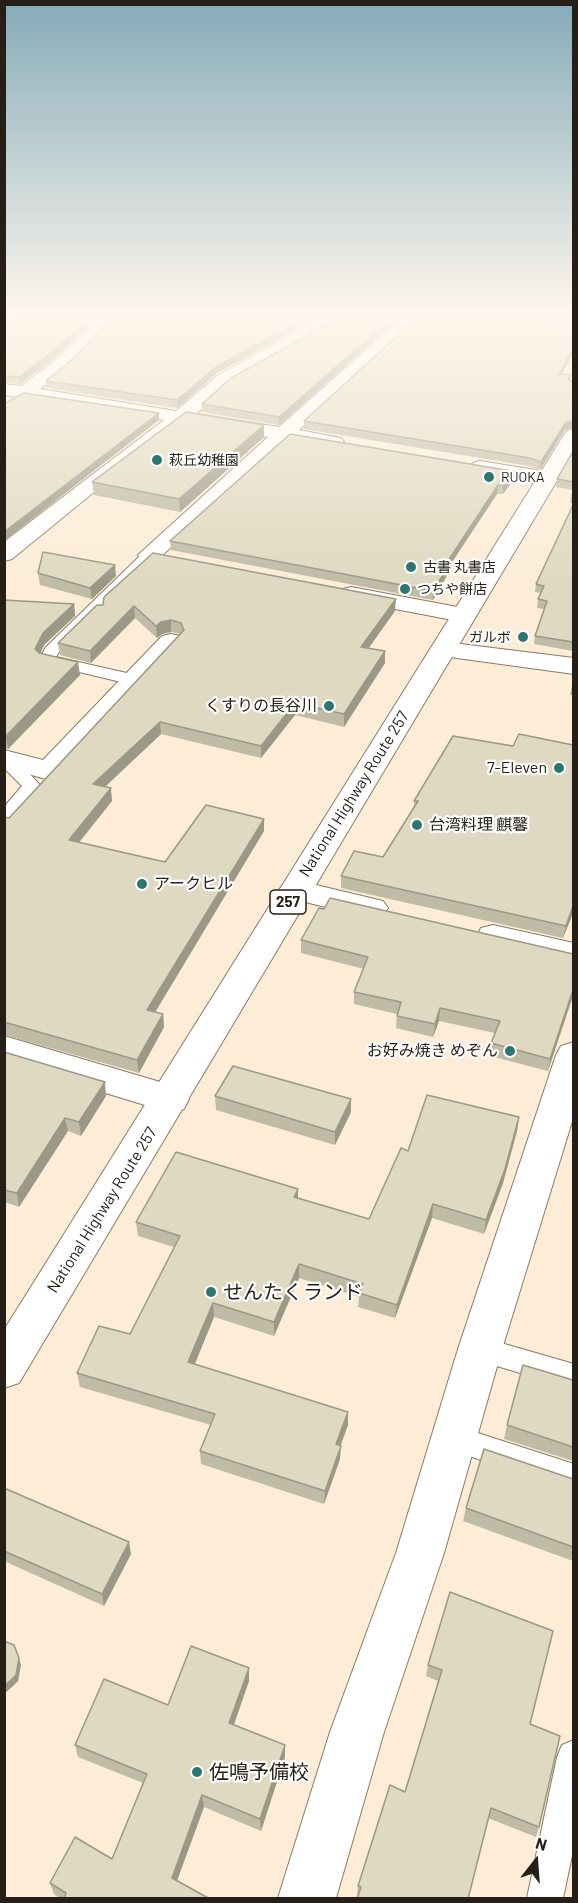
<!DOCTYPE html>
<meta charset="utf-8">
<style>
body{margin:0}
#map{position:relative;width:578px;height:1903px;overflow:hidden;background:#fdedd7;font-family:Barlow,sans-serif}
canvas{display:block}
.frame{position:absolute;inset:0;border:6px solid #251f17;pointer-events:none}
.north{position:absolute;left:506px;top:1831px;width:60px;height:60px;-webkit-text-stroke:4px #fdfdfd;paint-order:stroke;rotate:17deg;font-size:16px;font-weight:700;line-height:24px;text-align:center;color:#251f17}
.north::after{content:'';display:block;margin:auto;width:21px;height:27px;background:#251f17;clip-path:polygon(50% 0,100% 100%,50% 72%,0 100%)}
</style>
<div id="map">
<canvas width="578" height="1903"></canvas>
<div class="frame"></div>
<div class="north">N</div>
</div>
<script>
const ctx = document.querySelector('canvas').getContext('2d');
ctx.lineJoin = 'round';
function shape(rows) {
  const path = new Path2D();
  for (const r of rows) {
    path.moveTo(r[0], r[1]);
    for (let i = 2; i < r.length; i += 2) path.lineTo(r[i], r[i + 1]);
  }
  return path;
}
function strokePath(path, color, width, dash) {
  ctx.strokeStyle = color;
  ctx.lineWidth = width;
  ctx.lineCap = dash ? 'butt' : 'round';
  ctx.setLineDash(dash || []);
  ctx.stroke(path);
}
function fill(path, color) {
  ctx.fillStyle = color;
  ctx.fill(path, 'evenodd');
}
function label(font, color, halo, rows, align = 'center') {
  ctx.font = font + ' Barlow,"Noto Sans JP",sans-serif';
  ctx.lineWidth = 4.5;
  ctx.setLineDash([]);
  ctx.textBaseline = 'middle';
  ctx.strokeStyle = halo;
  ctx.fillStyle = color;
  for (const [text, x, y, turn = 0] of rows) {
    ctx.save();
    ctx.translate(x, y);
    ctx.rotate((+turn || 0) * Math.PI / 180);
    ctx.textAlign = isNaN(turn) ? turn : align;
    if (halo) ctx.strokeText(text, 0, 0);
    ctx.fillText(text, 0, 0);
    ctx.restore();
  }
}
const service = shape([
 [40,318,74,318,104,321,109,324,104,327,45,321,40,318],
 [149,551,154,552,156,555,154,558,59,652,56,657,140,676,142,680,140,684,134,685,41,663,39,660,46,647,144,552,149,551],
 [13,756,19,757,24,768,41,786,11,824,4,826,4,807,22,786,6,770,4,760,13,756],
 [480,1337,574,1364,574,1389,470,1358,466,1349,470,1340,480,1337],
 [453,1425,574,1464,574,1492,443,1447,439,1438,443,1429,453,1425],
 [574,1740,574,1846,563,1898,527,1898,557,1757,562,1745,574,1740]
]);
const minor = shape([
 [101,318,118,318,66,369,40,389,176,411,218,375,321,318,341,318,339,322,230,383,196,414,279,427,402,318,420,318,299,430,341,438,344,442,341,446,334,448,288,440,157,560,149,562,141,560,138,555,268,437,184,424,111,478,12,559,4,561,4,542,164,420,4,395,4,384,21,386,54,361,101,318],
 [506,318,574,320,574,330,514,323,508,322,506,318],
 [480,461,536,470,552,477,555,481,552,485,545,487,524,480,473,471,470,467,473,463,480,461],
 [351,587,463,608,472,610,475,615,472,620,463,622,343,599,339,594,343,589,351,587],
 [171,634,180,636,183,641,180,646,59,777,49,780,4,767,4,750,43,760,162,636,171,634],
 [295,880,383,901,388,908,383,915,372,918,284,897,279,890,284,883,295,880],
 [493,925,574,943,574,965,481,944,477,936,481,928,493,925],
 [4,1036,184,1089,189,1099,184,1109,171,1113,4,1062,4,1036]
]);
const tertiary = shape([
 [444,642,574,658,574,674,435,655,431,650,435,645,444,642],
 [574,1042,574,1115,502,1349,444,1553,384,1732,336,1898,278,1898,330,1732,396,1553,458,1349,556,1055,561,1046,574,1042]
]);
const trunk = shape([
 [574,429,574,452,19,1383,4,1388,4,1330,564,435,567,431,574,429]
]);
const wall = shape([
 [113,318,317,318,217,373,177,408,46,388,46,381,67,364],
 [339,318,399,318,279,425,202,412,202,404],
 [87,321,87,328,53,359,20,384,4,382,4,326],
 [573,353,562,374,570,380,573,381,573,428,565,430,540,470,529,466,304,429,304,421],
 [264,425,264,437,180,512,94,495,92,482],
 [290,434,525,473,524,481,513,480,503,494,497,494,450,565,450,570,433,600,171,550,170,541],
 [573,451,573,490,556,487,557,479],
 [573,490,573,503,570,503,571,495],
 [573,505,573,651,534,644,535,636,544,609,537,608,538,599,541,593,535,592,536,584],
 [38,573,116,576,92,599,40,585],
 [4,600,74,604,75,616,44,645,41,653,80,675,8,749,4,748],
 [97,605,395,611,368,648,385,663,344,727,295,715,261,758,161,734,105,787,112,801,79,843,165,862,264,831,155,1012,163,1014,164,1027,139,1073,4,1035,4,817,9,818,180,634,171,632,162,634,157,638,135,618,91,663,60,655,58,643],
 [573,680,573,695,570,695],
 [453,736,573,913,563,938,341,888,341,876,383,857,414,808,414,801],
 [301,940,573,954,548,1071,490,1056,491,1043,495,1033,439,1021,433,1037,396,1028,397,1014,354,1004,354,992,364,969,301,953],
 [4,1052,106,1096,81,1136,68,1131,19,1207,4,1202],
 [215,1096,351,1112,335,1145,216,1110],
 [519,1117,517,1131,503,1183,484,1234,432,1218,395,1318,358,1307,359,1297,299,1278,274,1336,214,1317,194,1364,348,1425,340,1446,340,1459,324,1504,201,1464,200,1451,211,1425,80,1387,77,1373,130,1334,174,1247,138,1236,136,1222,298,1198,369,1219,408,1151],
 [573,1380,573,1461,504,1439,507,1425],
 [573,1479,573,1561,463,1521,466,1508],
 [4,1488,131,1554,104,1606,4,1561],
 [450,1592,530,1724,539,1827,536,1837,488,1818,358,1895,357,1895,358,1886,405,1792,438,1681,426,1676,428,1665],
 [249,1681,234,1725,285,1757,261,1831,204,1807,177,1880,210,1899,61,1899,54,1894,50,1883,112,1859,143,1783,78,1757,75,1745,168,1705]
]);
const shadedWall = shape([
 [305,318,317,318,217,373,177,408,177,400,217,366],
 [392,318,399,318,279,425,279,417],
 [87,321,87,328,53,359,20,384,19,377],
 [573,348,573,353,558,381,559,374],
 [4,391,6,391,6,398,4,399],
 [159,413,159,420,4,541,4,532],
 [573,421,573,428,565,430,540,470,541,462,566,422],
 [264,425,264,437,180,512,179,499],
 [514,471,513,480,503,494,503,486],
 [498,485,497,494,450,565,450,570,433,600,433,591,448,561],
 [115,565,116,576,92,599,90,588],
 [396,599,395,611,361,659,361,647],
 [74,604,75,616,44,645,37,661,35,649,43,633],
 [134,606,135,618,91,663,90,651],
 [171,620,171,632,162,634,157,638,156,626,161,622],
 [385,651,385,663,344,727,344,714],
 [78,662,80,675,8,749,6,736],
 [295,703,295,715,261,758,261,746],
 [160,722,161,734,94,797,93,784],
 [111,788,112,801,70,853,69,840],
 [264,819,264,831,148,1024,147,1010],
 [573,906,573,913,563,938,566,926],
 [573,990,573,996,548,1071,550,1059],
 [440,1008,439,1021,433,1037,435,1024],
 [163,1014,164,1027,139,1073,137,1060],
 [105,1082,106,1096,81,1136,79,1122],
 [351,1099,351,1112,335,1145,335,1132],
 [519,1117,517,1131,503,1183,484,1234,486,1220],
 [65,1118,68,1131,19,1207,17,1193],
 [298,1189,298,1203,294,1197],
 [433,1204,432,1218,395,1318,397,1305],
 [299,1264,299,1278,274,1336,274,1322],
 [213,1303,214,1317,190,1376,188,1362],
 [348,1412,348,1425,336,1458,336,1444],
 [341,1446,340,1459,324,1504,325,1491],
 [129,1542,131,1554,104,1606,102,1594],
 [19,1658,21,1665,18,1681,12,1687,5,1693,4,1685],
 [249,1668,249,1681,230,1735,229,1723],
 [285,1745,285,1757,261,1831,260,1819],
 [202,1795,204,1807,174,1889,172,1878]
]);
const building = shape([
 [17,318,56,318,87,321,52,352,19,377,4,376,4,326,17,318],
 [113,318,305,318,217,366,177,400,46,381,67,364,113,318],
 [339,318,392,318,279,417,202,404,231,378,339,318],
 [417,318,517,318,573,325,573,348,559,374,571,375,568,380,573,381,573,421,566,422,541,462,530,458,304,421,417,318],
 [24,393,159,413,4,532,4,404,24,393],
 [186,412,264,425,179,499,92,482,186,412],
 [290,434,524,473,525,473,514,471,503,486,498,485,448,561,451,562,433,591,170,541,290,434],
 [573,451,573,482,557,479,573,451],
 [573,505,573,642,535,636,547,601,538,599,544,586,536,584,573,505],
 [43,552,115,565,90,588,38,573,43,552],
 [153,553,396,599,361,647,385,651,344,714,295,703,261,746,160,722,93,784,111,788,69,840,165,862,206,805,264,819,147,1010,163,1014,137,1060,4,1022,4,817,9,818,184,630,181,623,171,620,161,622,156,626,134,606,90,651,58,643,97,605,103,605,104,597,153,553],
 [4,600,74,604,43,633,35,649,39,653,78,662,6,736,4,736,4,600],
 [519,734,573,745,573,906,566,926,341,876,354,851,383,857,418,801,414,801,453,736,513,746,519,734],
 [330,898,573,954,573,990,550,1059,491,1043,500,1021,440,1008,435,1024,397,1016,401,1002,354,992,368,957,301,940,319,908,324,909,330,898],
 [4,1052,105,1082,79,1122,65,1118,17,1193,4,1190,4,1052],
 [233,1066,351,1099,335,1132,215,1096,233,1066],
 [427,1095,519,1117,505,1169,486,1220,433,1204,397,1305,359,1293,363,1284,299,1264,274,1322,213,1303,188,1362,348,1412,336,1444,341,1446,325,1491,200,1451,215,1414,77,1373,99,1326,130,1334,180,1236,136,1222,176,1152,298,1189,294,1197,369,1219,401,1148,408,1151,427,1095],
 [523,1365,573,1380,573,1447,507,1425,523,1365],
 [484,1449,573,1479,573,1547,466,1508,484,1449],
 [4,1488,129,1542,102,1594,4,1551,4,1488],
 [450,1592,553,1631,530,1724,560,1736,539,1827,491,1808,468,1899,357,1899,361,1887,358,1886,390,1785,405,1792,442,1670,428,1665,450,1592],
 [4,1641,14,1645,19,1658,16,1675,10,1681,4,1685,4,1641],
 [191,1646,249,1668,229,1723,285,1745,260,1819,202,1795,172,1878,210,1899,64,1899,66,1893,50,1883,75,1837,112,1859,147,1774,75,1745,104,1679,168,1705,191,1646]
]);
const markers = [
 [157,460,6,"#2d7670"],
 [489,477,6,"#2d7670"],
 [411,567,6,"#2d7670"],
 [405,589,6,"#2d7670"],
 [523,637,6,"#2d7670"],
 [329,706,6,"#2d7670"],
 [559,768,6,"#2d7670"],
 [417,825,6,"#2d7670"],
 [142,884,6,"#2d7670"],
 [510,1051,6,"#2d7670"],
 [211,1292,6,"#2d7670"],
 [197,1772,6,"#2d7670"]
];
const farPoinames = [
 ["萩丘幼稚園",169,460],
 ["RUOKA",501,477],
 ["古書 丸書店",423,567],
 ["つちや餅店",417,589],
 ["ガルボ",511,637,"right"]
];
const shields = [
 [288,902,36]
];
const shieldNames = [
 ["257",288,902]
];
const poiNames = [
 ["くすりの長谷川",317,706],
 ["7-Eleven",547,768],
 ["台湾料理 麒馨",429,825,"left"],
 ["アークヒル",154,884,"left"],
 ["お好み焼き めぞん",498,1051]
];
const streetNames = [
 ["National Highway Route 257",354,794,-58],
 ["National Highway Route 257",102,1210,-58]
];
const nearPoinames = [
 ["せんたくランド",223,1292],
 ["佐鳴予備校",209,1772]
];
strokePath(service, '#897a66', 2);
strokePath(minor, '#897a66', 2);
strokePath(tertiary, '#897a66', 2);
strokePath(trunk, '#897a66', 2);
fill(service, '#fff');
fill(minor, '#fff');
fill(tertiary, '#fff');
fill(trunk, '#fff');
fill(wall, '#bfbba5');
fill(shadedWall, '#9b9886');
fill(building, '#ded9c0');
strokePath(building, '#9b9886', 1.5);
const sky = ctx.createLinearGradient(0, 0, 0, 584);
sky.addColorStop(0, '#85abb9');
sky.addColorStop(0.54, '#fef7ed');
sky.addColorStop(1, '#fef7ed00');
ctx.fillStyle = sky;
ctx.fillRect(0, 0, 578, 584);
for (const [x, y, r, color] of markers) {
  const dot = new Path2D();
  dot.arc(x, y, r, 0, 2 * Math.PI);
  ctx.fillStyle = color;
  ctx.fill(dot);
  strokePath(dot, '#fdfdfd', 2);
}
label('14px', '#251f17', '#fdfdfd', farPoinames, 'left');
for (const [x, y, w] of shields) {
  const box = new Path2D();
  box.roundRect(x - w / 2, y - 12, w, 24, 4.5);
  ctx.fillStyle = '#fdfdfd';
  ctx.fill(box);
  strokePath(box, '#251f17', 1.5);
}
label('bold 15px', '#251f17', null, shieldNames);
label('16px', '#251f17', '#fdfdfd', poiNames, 'right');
label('16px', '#251f17', '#fdfdfd', streetNames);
label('20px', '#251f17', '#fdfdfd', nearPoinames, 'left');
</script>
